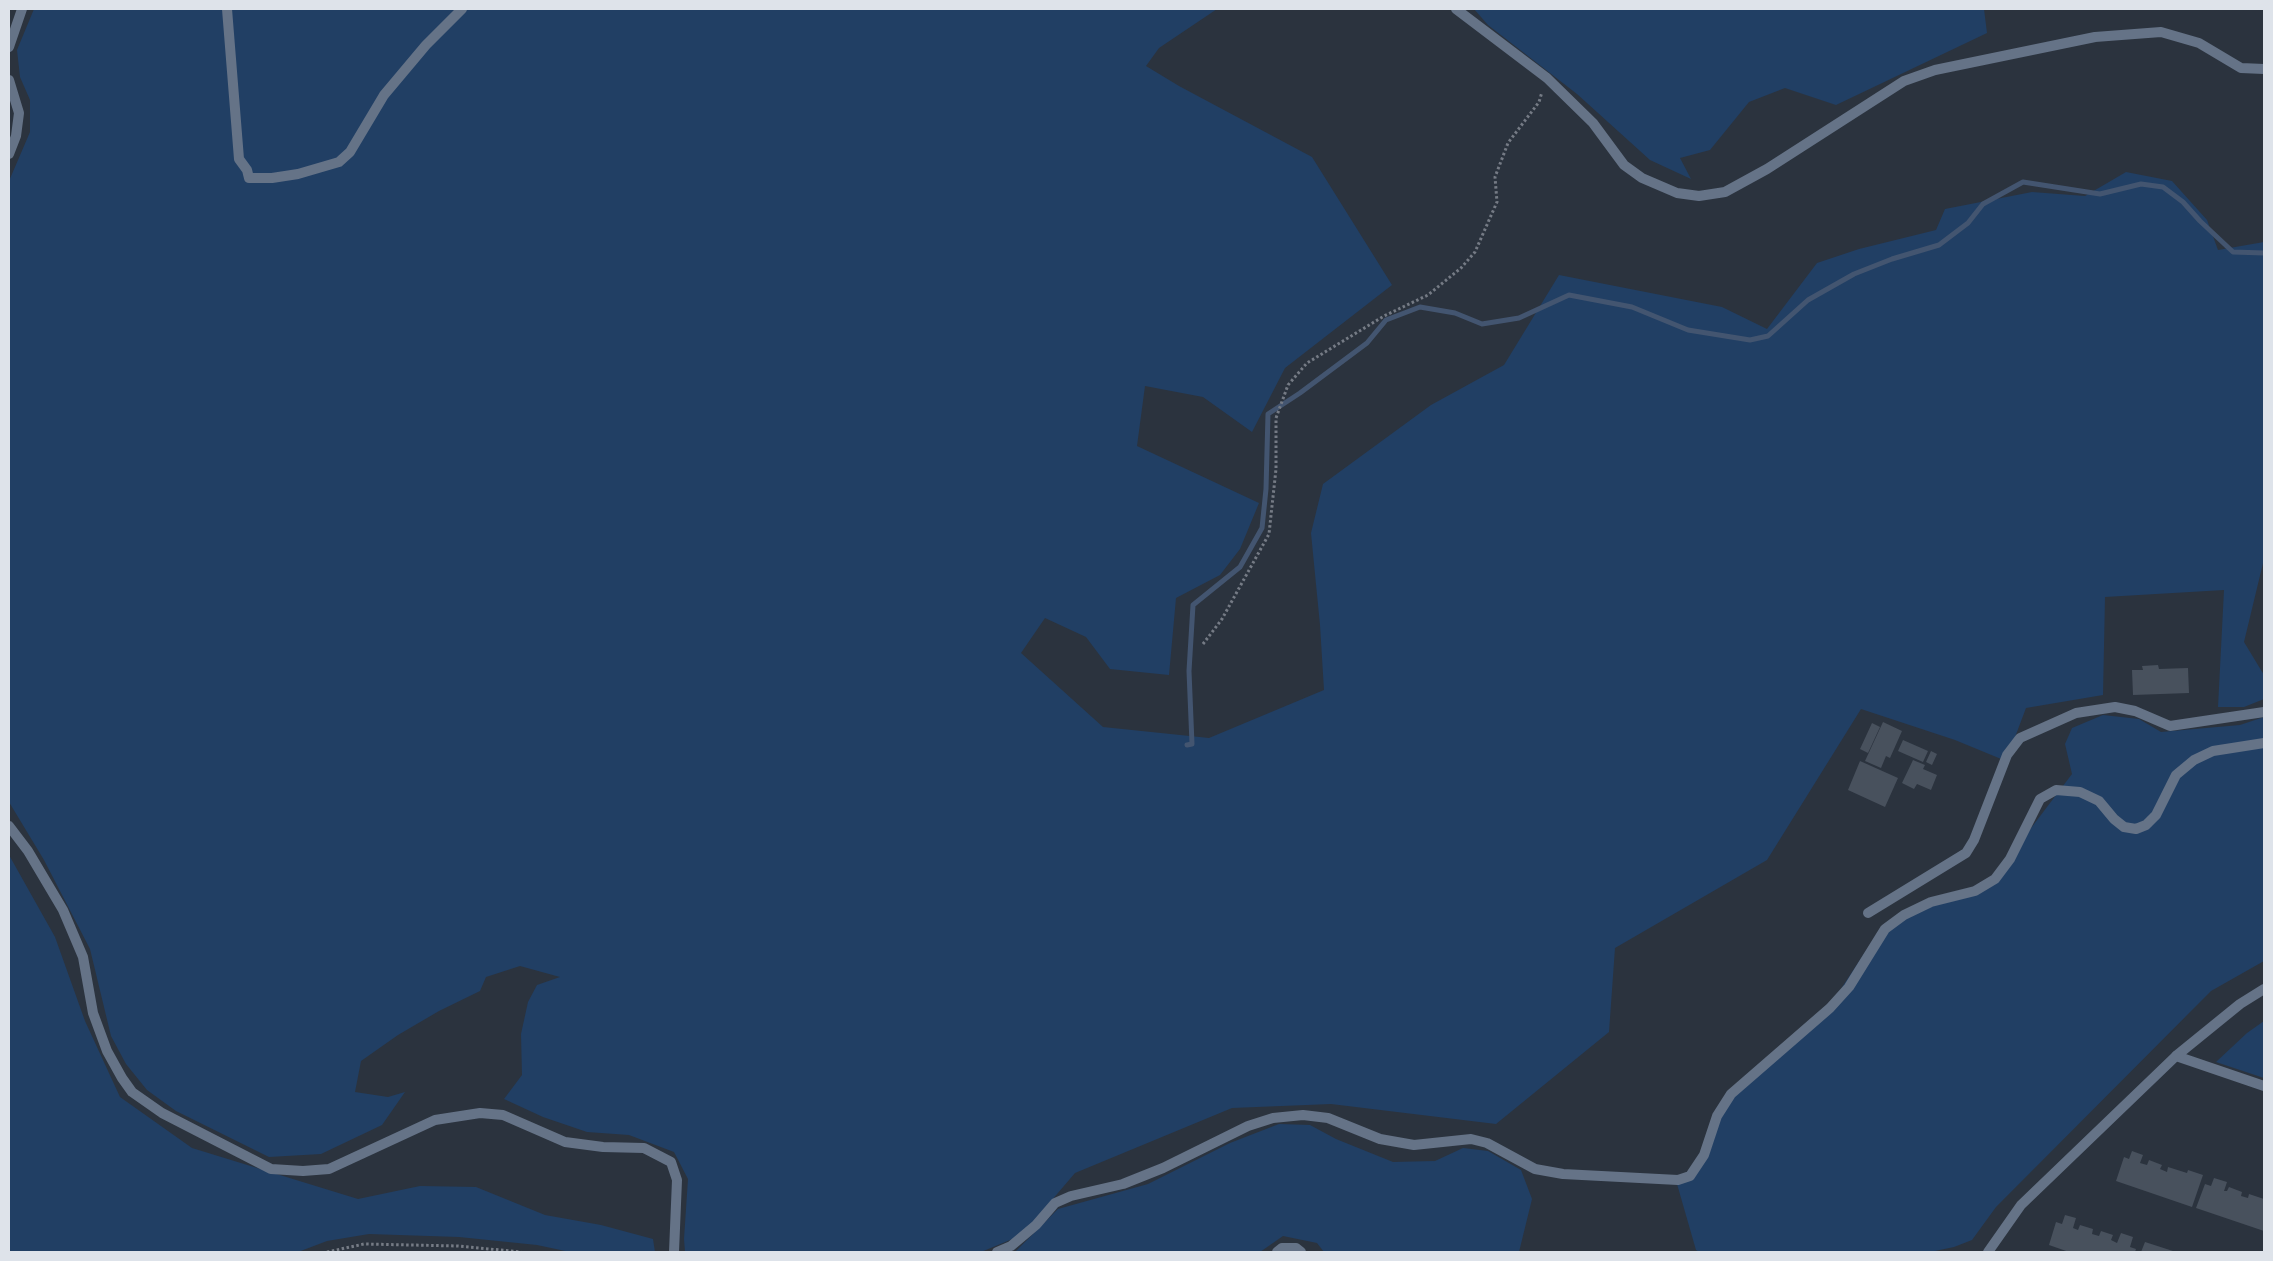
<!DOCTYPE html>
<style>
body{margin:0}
#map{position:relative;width:2273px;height:1261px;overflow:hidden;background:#2b333e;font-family:Overpass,sans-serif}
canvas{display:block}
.frame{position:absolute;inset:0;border:10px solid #dee3ea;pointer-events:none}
</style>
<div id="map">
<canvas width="2273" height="1261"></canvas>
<div class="frame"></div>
</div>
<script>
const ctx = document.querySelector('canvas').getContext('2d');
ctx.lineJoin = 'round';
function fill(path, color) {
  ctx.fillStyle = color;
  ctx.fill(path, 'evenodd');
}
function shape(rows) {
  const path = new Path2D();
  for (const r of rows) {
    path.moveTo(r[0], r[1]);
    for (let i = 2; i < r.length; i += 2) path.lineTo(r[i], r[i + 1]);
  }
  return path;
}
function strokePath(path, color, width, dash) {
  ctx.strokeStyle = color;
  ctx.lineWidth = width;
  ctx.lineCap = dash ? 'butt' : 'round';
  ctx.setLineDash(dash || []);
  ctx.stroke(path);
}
const green = shape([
 [34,9,1217,9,1159,48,1146,66,1179,86,1312,157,1392,285,1285,368,1252,432,1203,397,1145,386,1137,446,1259,503,1240,549,1220,575,1176,598,1169,675,1110,669,1086,637,1045,618,1021,653,1103,727,1209,738,1324,690,1320,625,1311,533,1323,484,1431,405,1504,365,1559,275,1722,307,1767,329,1817,263,1859,249,1936,230,1945,209,2032,192,2085,196,2126,172,2172,181,2207,220,2218,250,2264,242,2264,559,2244,642,2264,675,2264,699,2244,707,2218,707,2224,590,2105,597,2103,695,2026,708,2006,761,1955,740,1861,709,1767,860,1615,948,1609,1032,1496,1124,1331,1104,1232,1108,1075,1173,1022,1235,981,1252,685,1252,684,1239,688,1179,674,1152,629,1135,587,1132,543,1117,504,1099,522,1075,521,1034,528,1002,537,985,560,977,520,966,486,977,480,991,439,1011,398,1035,361,1061,355,1092,388,1097,405,1092,382,1125,321,1154,269,1157,176,1111,147,1090,126,1064,111,1036,90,949,44,860,9,802,9,181,30,132,30,100,20,77,17,50],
 [1474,9,1984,9,1987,33,1836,105,1785,88,1749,102,1710,150,1680,158,1691,179,1650,160,1577,94,1488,25],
 [2103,715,2139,719,2161,732,2240,725,2264,717,2264,961,2211,991,1996,1207,1972,1240,1954,1247,1930,1252,1699,1252,1696,1250,1677,1184,1704,1158,1727,1094,1833,1001,1879,931,1904,915,1974,891,1997,873,2072,774,2065,744,2072,728],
 [9,855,55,937,85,1021,120,1097,192,1148,358,1199,420,1186,476,1187,545,1215,601,1225,653,1239,655,1252,570,1252,537,1245,459,1237,369,1234,327,1241,298,1252,9,1252],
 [2264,1021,2264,1078,2216,1062,2247,1033],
 [1279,1124,1310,1125,1336,1139,1393,1162,1435,1161,1463,1148,1488,1151,1521,1170,1532,1199,1519,1252,1324,1252,1317,1243,1283,1236,1260,1252,1015,1252,1058,1209,1148,1184,1230,1143]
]);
const stream = shape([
 [1187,745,1192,744,1189,671,1193,605,1240,567,1262,528,1266,489,1268,414,1300,393,1367,343,1386,320,1420,307,1455,313,1482,324,1519,318,1569,295,1632,307,1688,330,1750,340,1768,336,1808,300,1854,274,1892,259,1939,245,1968,223,1983,204,2023,182,2100,194,2141,184,2163,187,2183,202,2200,221,2233,252,2264,253]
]);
const building = shape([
 [2158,665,2159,669,2188,668,2189,693,2133,695,2132,670,2143,670,2142,666],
 [1883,722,1902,731,1890,758,1886,756,1881,768,1865,761],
 [1872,723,1880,727,1868,753,1860,749],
 [1903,740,1928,751,1923,762,1898,751],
 [1931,751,1937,754,1932,765,1926,762],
 [1913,760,1925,765,1923,769,1937,775,1931,790,1917,784,1914,789,1902,783],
 [1860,761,1898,778,1885,807,1848,790],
 [2132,1151,2143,1155,2140,1163,2147,1165,2149,1160,2162,1165,2160,1169,2167,1172,2168,1167,2187,1173,2188,1170,2203,1175,2192,1207,2116,1181,2124,1157,2129,1159],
 [2214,1178,2227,1182,2224,1191,2227,1191,2229,1187,2242,1192,2241,1196,2248,1198,2249,1194,2264,1199,2264,1231,2196,1208,2205,1184,2211,1186],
 [2065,1215,2076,1218,2073,1228,2078,1230,2080,1225,2093,1229,2092,1234,2099,1236,2101,1231,2113,1235,2111,1240,2117,1243,2121,1233,2133,1237,2130,1247,2136,1249,2135,1252,2069,1252,2049,1245,2056,1222,2062,1224],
 [2145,1242,2176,1252,2141,1252]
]);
const path = shape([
 [1203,644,1222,619,1269,534,1276,469,1276,418,1288,385,1307,363,1384,316,1428,295,1461,268,1475,252,1497,202,1495,177,1508,143,1539,102,1542,92],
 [327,1252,364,1244,458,1246,521,1252]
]);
const minor = shape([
 [227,9,239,159,247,170,249,178,272,178,298,174,339,162,350,152,384,95,426,45,462,9],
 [1456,9,1547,78,1593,123,1624,165,1642,178,1677,193,1699,196,1725,192,1767,169,1904,81,1935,70,2095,37,2161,32,2199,43,2241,68,2264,69],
 [9,47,22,9],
 [9,80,19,113,16,136,9,154],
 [9,826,28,851,63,910,83,957,93,1013,107,1051,122,1078,132,1092,162,1113,271,1169,303,1171,329,1169,435,1120,480,1113,503,1115,565,1142,603,1147,644,1148,671,1162,677,1180,674,1252],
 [1868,913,1966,853,1974,840,2007,755,2020,738,2076,713,2115,707,2135,711,2170,726,2264,712],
 [2176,1056,2264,1086],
 [997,1252,1011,1246,1036,1225,1055,1203,1071,1196,1123,1184,1163,1168,1248,1126,1273,1118,1303,1115,1328,1118,1380,1139,1414,1145,1471,1139,1487,1143,1535,1169,1563,1174,1678,1180,1690,1176,1704,1155,1717,1116,1731,1094,1830,1008,1849,987,1885,929,1904,915,1931,902,1975,891,1995,879,2010,859,2040,799,2056,790,2080,792,2099,801,2114,819,2124,827,2136,829,2146,825,2156,815,2176,775,2194,760,2213,751,2264,743],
 [1277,1252,1282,1248,1296,1248,1301,1252]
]);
const tertiary = shape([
 [1988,1252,2021,1205,2176,1056,2240,1004,2264,989]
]);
fill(green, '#213f64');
strokePath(stream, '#435570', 5);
fill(building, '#48515d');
strokePath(path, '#757b85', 3, [2.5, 2.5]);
strokePath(minor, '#657387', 10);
strokePath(tertiary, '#657387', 10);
</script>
